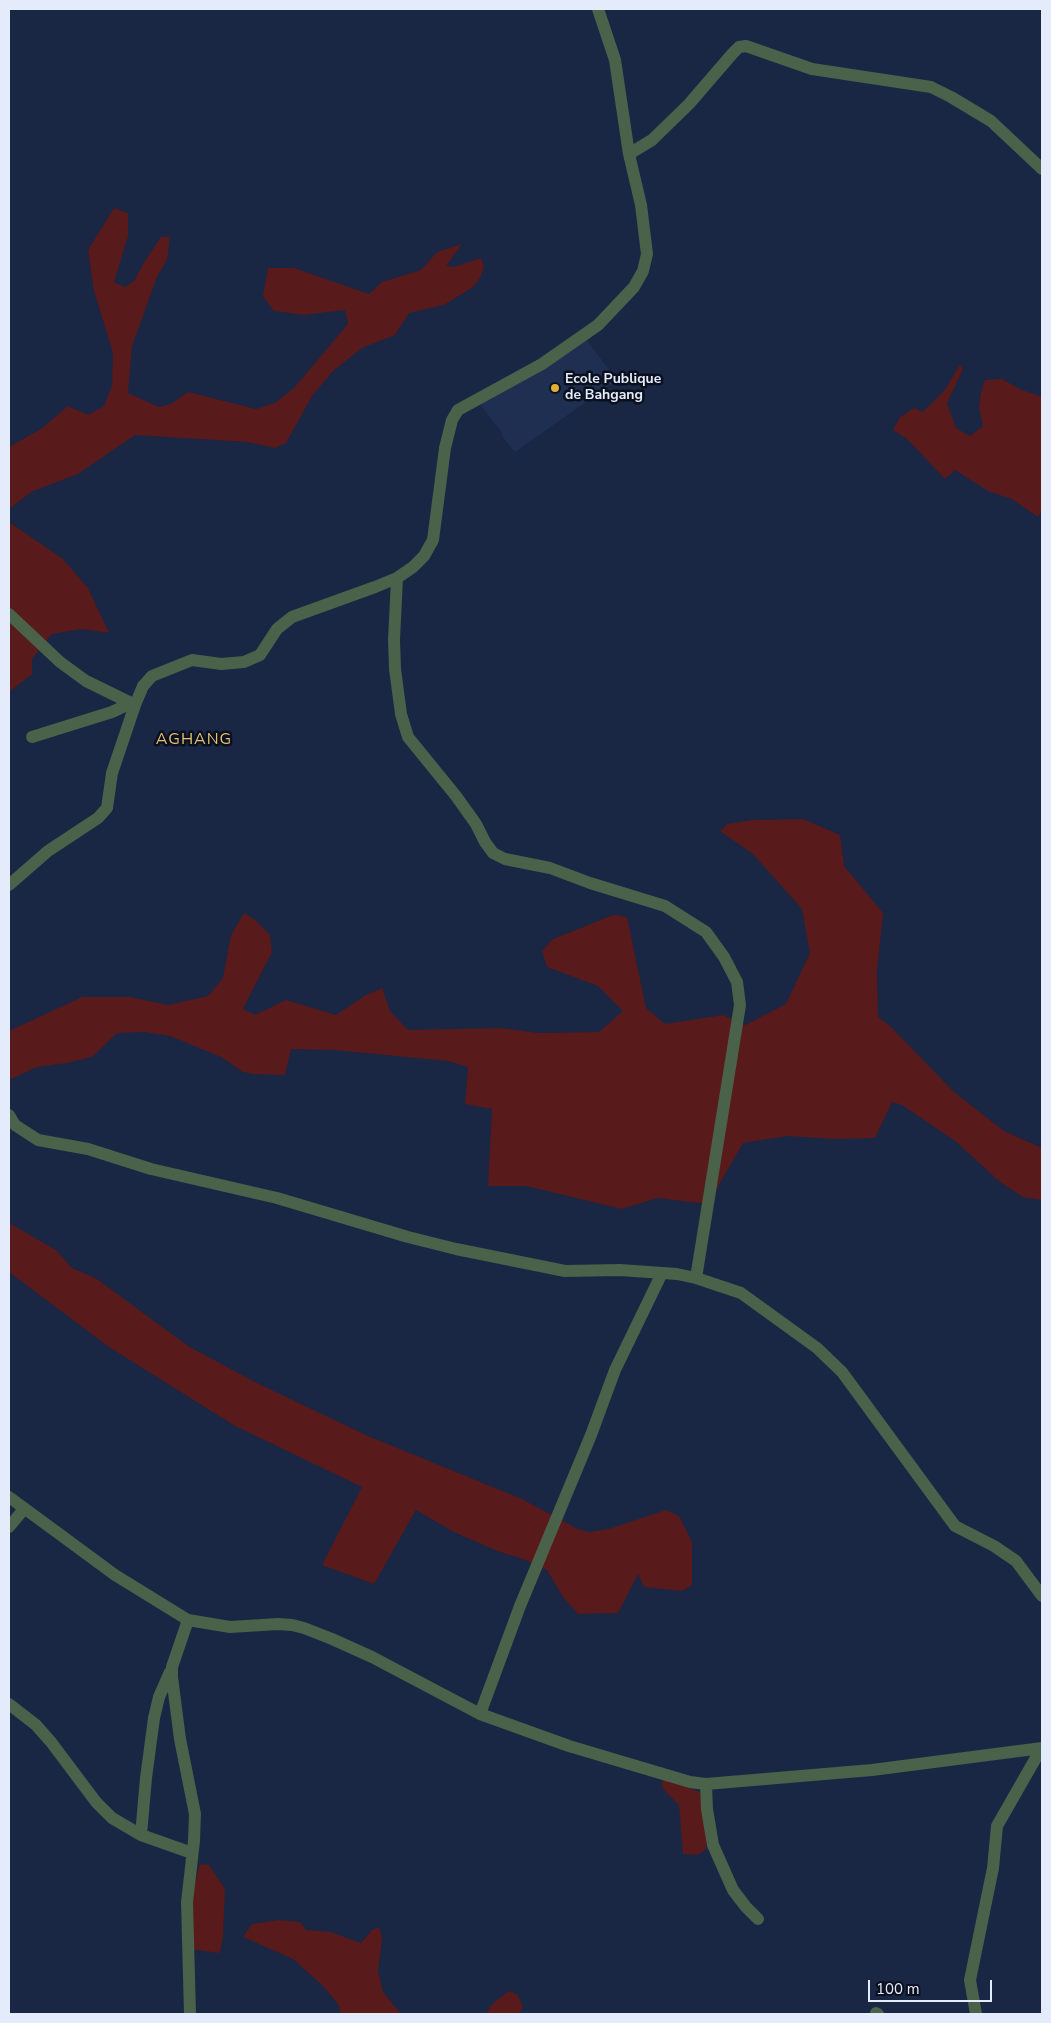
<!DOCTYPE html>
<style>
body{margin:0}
#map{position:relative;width:1051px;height:2023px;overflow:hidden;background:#192644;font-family:"Nunito Sans",sans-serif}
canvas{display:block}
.frame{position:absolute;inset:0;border:10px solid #e4ecfc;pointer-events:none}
.scale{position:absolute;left:868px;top:1980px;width:124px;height:22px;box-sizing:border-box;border:2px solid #e4ecfc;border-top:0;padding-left:6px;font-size:15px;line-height:18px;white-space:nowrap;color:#e4ecfc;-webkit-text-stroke:4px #0a101d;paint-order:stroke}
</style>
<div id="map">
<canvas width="1051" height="2023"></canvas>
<div class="frame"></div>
<div class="scale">100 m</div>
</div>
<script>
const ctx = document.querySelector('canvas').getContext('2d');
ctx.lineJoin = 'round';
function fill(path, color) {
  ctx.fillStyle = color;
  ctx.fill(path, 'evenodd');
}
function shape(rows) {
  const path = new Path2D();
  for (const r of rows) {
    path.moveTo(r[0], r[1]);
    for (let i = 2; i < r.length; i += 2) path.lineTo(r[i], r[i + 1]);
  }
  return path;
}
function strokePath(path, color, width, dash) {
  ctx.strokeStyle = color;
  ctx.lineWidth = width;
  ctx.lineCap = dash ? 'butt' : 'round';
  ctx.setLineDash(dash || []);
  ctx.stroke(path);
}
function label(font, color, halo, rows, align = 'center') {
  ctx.font = font + ' "Nunito Sans",sans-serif';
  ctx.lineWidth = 5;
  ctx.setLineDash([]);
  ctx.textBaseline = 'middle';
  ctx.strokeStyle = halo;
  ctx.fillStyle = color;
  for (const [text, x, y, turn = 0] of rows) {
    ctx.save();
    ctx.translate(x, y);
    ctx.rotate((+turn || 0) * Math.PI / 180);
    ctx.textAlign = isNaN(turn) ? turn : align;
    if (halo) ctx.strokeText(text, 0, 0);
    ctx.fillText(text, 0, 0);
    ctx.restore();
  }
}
const built = shape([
 [585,338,617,380,515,452,502,436,502,433,479,403]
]);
const green = shape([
 [114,208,128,213,128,236,114,282,125,287,134,281,145,261,161,237,170,237,167,260,157,277,132,346,128,393,159,407,171,404,188,392,256,409,275,403,294,388,348,324,345,310,304,315,274,311,263,296,268,268,294,268,369,294,382,282,421,270,437,252,462,244,446,266,454,267,481,258,484,267,480,278,473,287,444,305,409,313,395,335,362,348,333,371,312,396,286,443,275,448,247,442,135,435,78,474,33,491,9,509,9,447,41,429,68,406,88,415,104,406,112,386,113,353,94,291,88,250],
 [960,364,963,369,947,403,956,428,970,436,983,426,979,408,981,392,985,380,1002,379,1020,389,1042,397,1042,510,1038,517,1012,499,988,491,955,470,945,479,907,439,893,430,900,417,914,408,923,412,945,390],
 [9,522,63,559,88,588,109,633,82,629,52,634,32,659,32,674,9,692],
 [803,819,840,835,844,866,883,913,877,971,878,1017,890,1026,954,1092,1004,1131,1042,1148,1042,1200,1023,1197,1000,1182,955,1141,902,1105,892,1102,875,1138,836,1139,787,1136,743,1143,708,1204,657,1198,622,1209,526,1186,488,1186,492,1109,465,1104,468,1067,448,1061,334,1050,291,1049,285,1075,253,1074,243,1072,221,1057,170,1036,145,1032,117,1033,92,1057,67,1063,37,1067,9,1080,9,1031,82,997,130,997,168,1005,208,996,223,978,231,935,244,913,254,919,270,935,272,952,243,1009,255,1015,286,1000,336,1015,366,995,382,988,390,1011,408,1030,501,1028,538,1033,599,1032,623,1011,598,986,547,967,542,951,553,939,613,915,627,917,646,1008,665,1024,723,1015,745,1025,786,1004,810,953,802,909,753,854,720,831,727,824,753,820],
 [9,1223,56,1250,72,1268,97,1279,188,1346,255,1382,368,1436,522,1499,578,1529,589,1532,609,1529,666,1510,679,1516,692,1542,692,1585,682,1591,644,1587,638,1574,618,1613,578,1614,563,1597,547,1570,523,1559,497,1551,454,1532,416,1510,374,1584,322,1565,362,1487,235,1426,109,1347,9,1272],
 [664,1779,700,1792,707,1823,706,1849,698,1855,683,1854,679,1805,665,1791,661,1784],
 [200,1864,209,1865,225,1889,223,1936,220,1953,189,1949,193,1889],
 [279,1920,300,1922,306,1930,331,1932,361,1943,373,1929,380,1928,382,1940,378,1971,383,1992,401,2014,341,2014,338,2004,322,1985,293,1959,243,1937,252,1924],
 [509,1991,518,1995,523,2007,519,2014,486,2014,492,2004]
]);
const minor = shape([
 [629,154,652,140,689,104,733,53,739,47,746,46,812,69,931,87,951,97,991,121,1042,169],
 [397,578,394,640,395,669,401,714,408,737,456,796,476,824,485,842,493,853,505,859,550,868,590,883,665,906,706,932,724,957,737,982,740,1005,696,1278],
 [9,614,60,662,86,681,135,705],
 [32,737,112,712,131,703],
 [9,885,48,851,98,818,107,808,112,773,135,705,143,686,152,676,192,660,221,664,244,662,260,655,277,629,292,617,375,587,397,578,413,567,424,556,433,540,445,448,452,420,458,410,542,364,598,325,634,287,643,271,647,254,641,205,629,154,615,60,598,9],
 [9,1115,15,1125,38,1140,88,1149,151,1169,277,1198,408,1237,456,1249,565,1271,620,1270,677,1274,696,1278,741,1293,817,1348,842,1372,955,1526,994,1546,1016,1561,1042,1596],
 [9,1497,115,1575,188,1620,230,1627,278,1624,292,1625,304,1628,332,1639,372,1657,480,1714,569,1746,690,1782,706,1784,872,1770,1042,1748],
 [9,1527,24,1509],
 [188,1620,172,1667,172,1677,180,1739,195,1814,194,1841,187,1902,190,2014],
 [9,1704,36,1725,51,1742,96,1802,112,1818,141,1835,192,1853],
 [480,1714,520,1606,591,1435,615,1370,662,1273],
 [706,1784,707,1809,713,1845,733,1890,746,1907,758,1919],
 [141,1835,146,1778,154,1718,159,1697,170,1672],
 [876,2013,878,2014],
 [976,2014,970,1980,993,1868,997,1826,1041,1749]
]);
const markers = [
 [555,388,5,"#e2af34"]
];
const poiNames = [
 ["Ecole Publique",565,380],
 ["de Bahgang",565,396]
];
const quarterNames = [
 ["AGHANG",194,740]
];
fill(built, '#1f2f52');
fill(green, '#581a1a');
strokePath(minor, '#4a614a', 12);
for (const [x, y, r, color] of markers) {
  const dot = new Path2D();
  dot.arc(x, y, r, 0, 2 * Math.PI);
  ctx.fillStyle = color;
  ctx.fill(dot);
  strokePath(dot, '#0a101d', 2);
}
label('bold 14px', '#e4ecfc', '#0a101d', poiNames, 'left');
ctx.letterSpacing = '1px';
label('16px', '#e3c077', '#0a101d', quarterNames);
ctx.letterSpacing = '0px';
</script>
